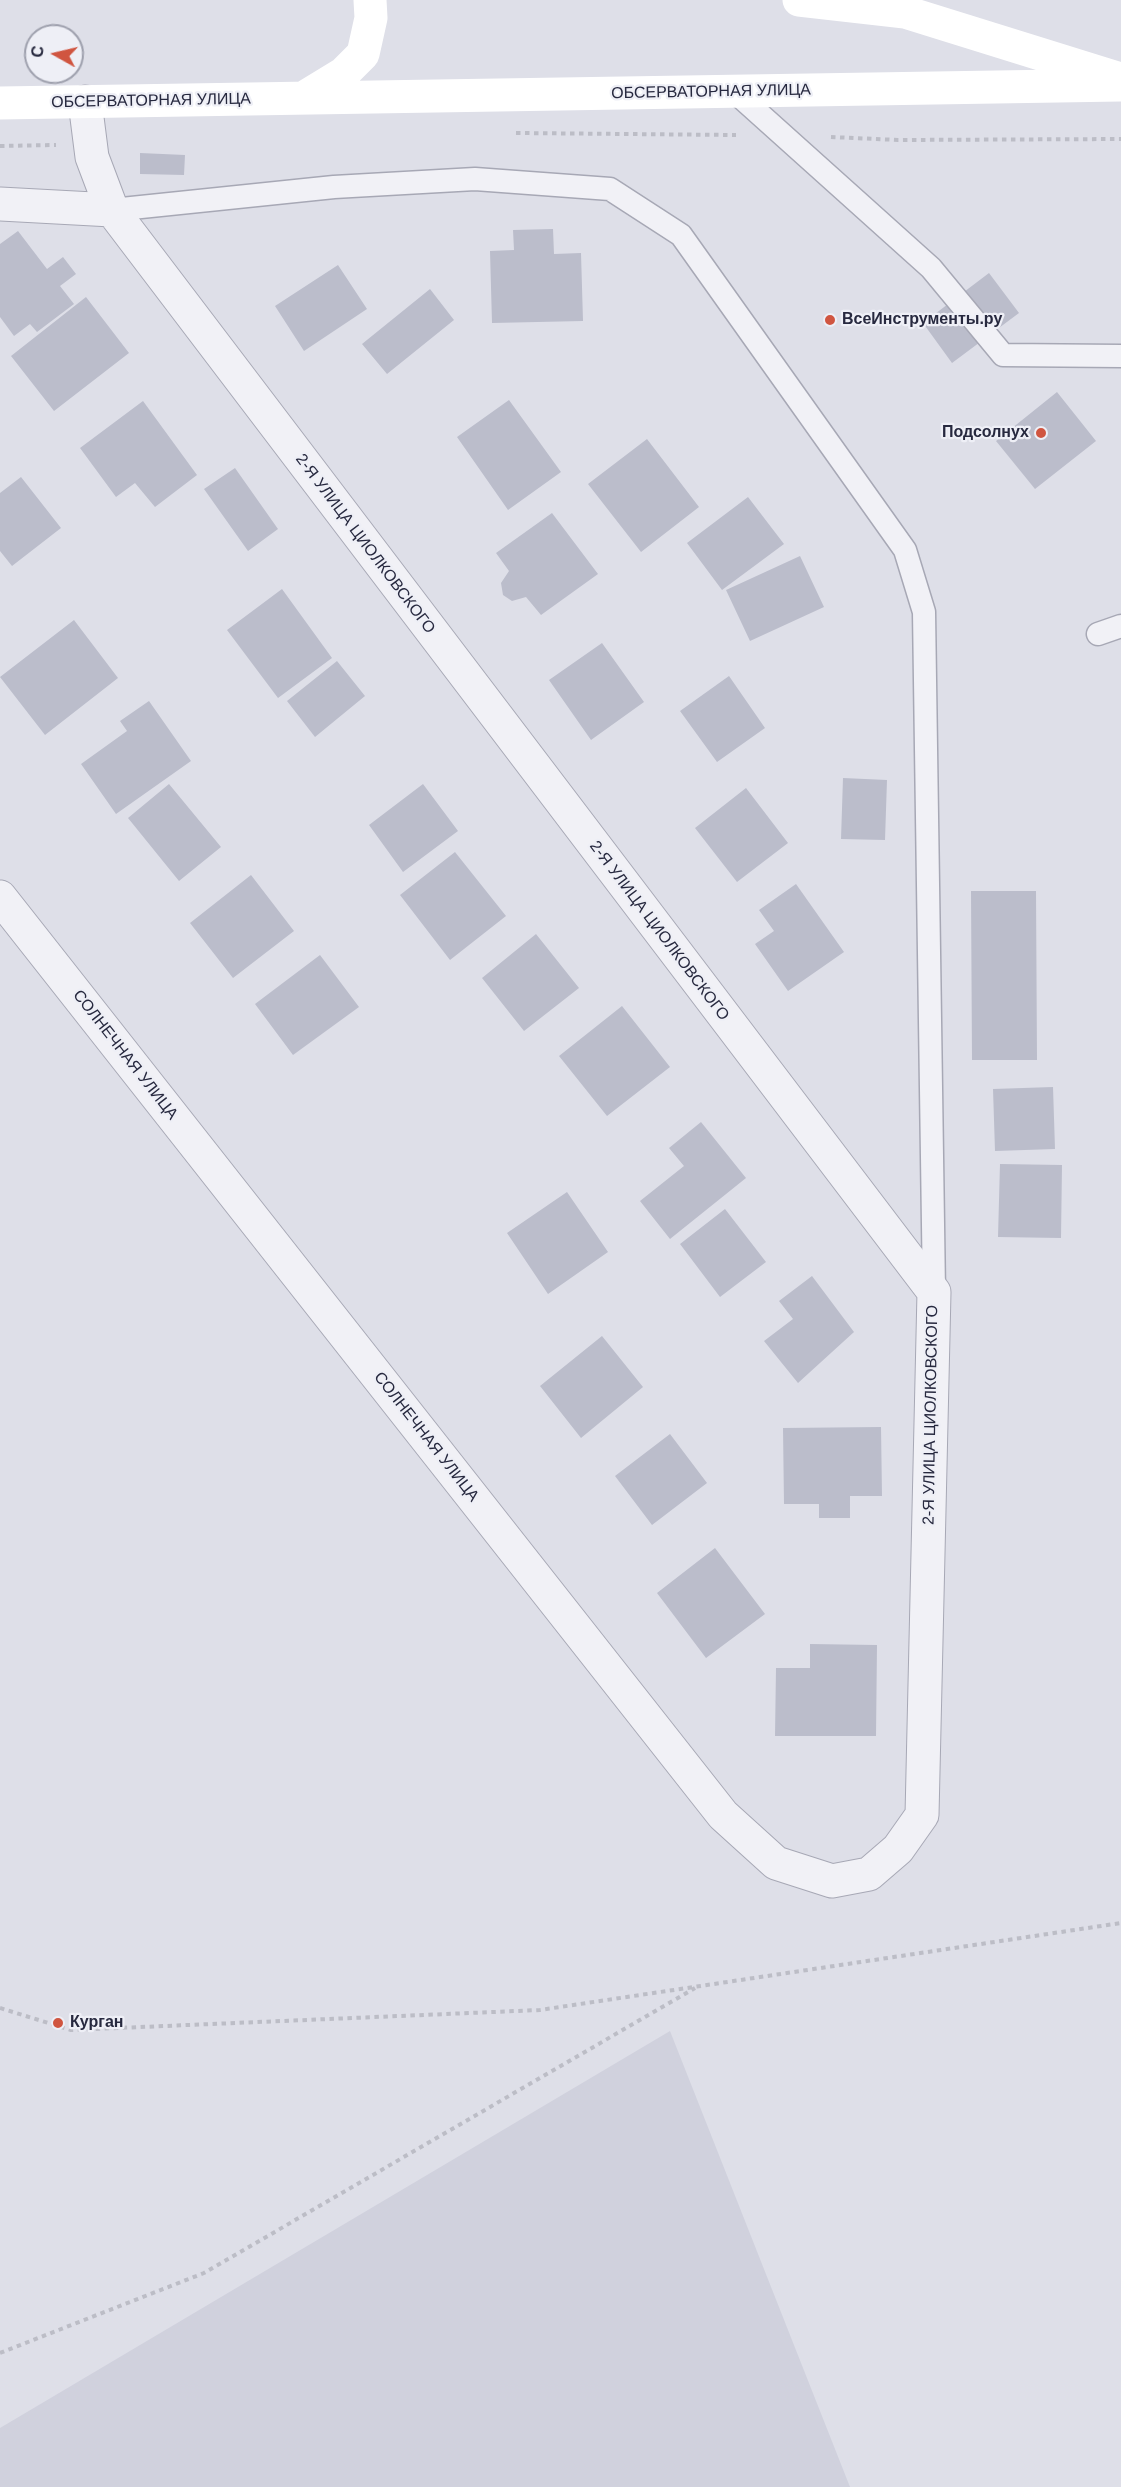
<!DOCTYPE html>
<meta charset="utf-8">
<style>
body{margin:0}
#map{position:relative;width:1121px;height:2487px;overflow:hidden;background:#dedfe8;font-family:Arial,sans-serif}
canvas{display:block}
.north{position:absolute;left:24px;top:24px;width:60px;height:60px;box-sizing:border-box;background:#eeeff6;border:2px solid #9ea0ad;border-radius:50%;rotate:278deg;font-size:16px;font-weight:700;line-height:24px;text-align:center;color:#27293f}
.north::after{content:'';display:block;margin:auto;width:21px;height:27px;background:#d05540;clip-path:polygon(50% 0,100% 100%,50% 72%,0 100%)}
</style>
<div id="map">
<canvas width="1121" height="2487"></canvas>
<div class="north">С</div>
</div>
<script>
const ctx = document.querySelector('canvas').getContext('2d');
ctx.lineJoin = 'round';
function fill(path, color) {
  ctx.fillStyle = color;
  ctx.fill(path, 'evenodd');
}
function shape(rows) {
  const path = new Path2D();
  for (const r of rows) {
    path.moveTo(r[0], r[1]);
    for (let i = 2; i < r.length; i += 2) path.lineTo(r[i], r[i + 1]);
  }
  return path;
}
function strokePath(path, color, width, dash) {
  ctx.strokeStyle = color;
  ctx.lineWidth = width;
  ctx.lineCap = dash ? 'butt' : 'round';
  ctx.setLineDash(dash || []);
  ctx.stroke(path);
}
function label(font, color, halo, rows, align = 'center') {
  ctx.font = font + ' Arial,sans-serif';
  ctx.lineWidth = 4.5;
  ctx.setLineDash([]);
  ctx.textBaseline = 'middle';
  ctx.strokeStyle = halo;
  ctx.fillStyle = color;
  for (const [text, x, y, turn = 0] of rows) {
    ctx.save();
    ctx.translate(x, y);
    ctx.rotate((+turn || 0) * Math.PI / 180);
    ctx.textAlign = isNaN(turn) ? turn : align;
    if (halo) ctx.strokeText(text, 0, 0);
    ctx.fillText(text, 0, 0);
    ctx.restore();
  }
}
const built = shape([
 [670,2031,850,2487,0,2487,0,2428]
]);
const building = shape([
 [140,153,185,155,184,175,140,174],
 [553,229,554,254,581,253,583,321,492,323,490,251,514,250,513,230],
 [18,231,47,269,63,257,76,274,60,286,74,304,37,332,30,324,14,336,0,317,0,244],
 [338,265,367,309,304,351,275,306],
 [989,273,1019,313,952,363,923,323],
 [430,289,454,320,387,374,362,344],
 [86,297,129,353,54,411,11,356],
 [1057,392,1096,441,1035,489,996,441],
 [509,400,561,472,508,510,457,437],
 [143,401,197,475,155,507,135,483,116,497,80,448],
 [647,439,699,507,641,552,588,484],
 [235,468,278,529,248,551,204,489],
 [21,477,61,528,12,566,0,551,0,493],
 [748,497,784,544,722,590,687,543],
 [552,513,598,574,541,615,526,597,512,601,503,595,501,583,509,571,496,553],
 [800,556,824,607,750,641,726,590],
 [282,589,332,658,278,698,227,630],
 [74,620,118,678,45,735,0,677],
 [602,643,644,702,591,740,549,680],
 [337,661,365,696,315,737,287,701],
 [729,676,765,728,717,762,680,711],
 [149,701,191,761,116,814,81,764,127,731,120,721],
 [843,778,887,780,885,840,841,839],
 [169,784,221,847,179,881,128,818],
 [423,784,458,831,403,872,369,825],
 [746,788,788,843,737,882,695,828],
 [455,852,506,916,450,960,400,895],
 [251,875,294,931,233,978,190,923],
 [796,884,844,952,788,991,755,944,774,931,759,910],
 [971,891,1036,891,1037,1060,972,1060],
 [536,934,579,988,524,1031,482,978],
 [320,955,359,1007,293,1055,255,1004],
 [622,1006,670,1067,607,1116,559,1056],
 [1053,1087,1055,1149,995,1151,993,1089],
 [701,1122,746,1178,670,1239,640,1201,684,1166,669,1148],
 [1000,1164,1062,1165,1061,1238,998,1237],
 [567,1192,608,1252,548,1294,507,1233],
 [725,1209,766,1262,720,1297,680,1244],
 [812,1276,854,1332,798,1383,764,1341,793,1319,779,1301],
 [602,1336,643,1387,581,1438,540,1386],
 [881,1427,882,1496,850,1496,850,1518,819,1518,819,1504,784,1504,783,1428],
 [670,1434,707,1483,652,1525,615,1476],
 [715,1548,765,1614,706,1658,657,1593],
 [810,1644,877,1645,876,1736,775,1736,776,1668,810,1668]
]);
const path = shape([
 [516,133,736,135],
 [831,137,898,140,1121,139],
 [0,146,56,145],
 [0,2008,71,2030,540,2010,1121,1923],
 [0,2353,204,2273,695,1988]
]);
const service = shape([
 [735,92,931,268,1003,355,1121,356],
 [112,210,334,187,475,179,610,189,681,235,905,550,924,612,934,1292],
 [1098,634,1121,626]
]);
const minor = shape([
 [0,204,112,210],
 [0,897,723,1815,776,1863,832,1881,869,1874,898,1849,922,1815,934,1292,112,210,92,157,85,102]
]);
const secondary = shape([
 [799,0,905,12,1114,77],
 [303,98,344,73,363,54,371,18,370,0],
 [0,103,1121,85]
]);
const markers = [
 [830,320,6,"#d05540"],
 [1041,433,6,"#d05540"],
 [58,2023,6,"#d05540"]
];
const streetNames = [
 ["ОБСЕРВАТОРНАЯ УЛИЦА",711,92,-1],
 ["ОБСЕРВАТОРНАЯ УЛИЦА",151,101,-1],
 ["2-Я УЛИЦА ЦИОЛКОВСКОГО",365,544,53],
 ["2-Я УЛИЦА ЦИОЛКОВСКОГО",659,931,53],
 ["СОЛНЕЧНАЯ УЛИЦА",125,1055,52],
 ["2-Я УЛИЦА ЦИОЛКОВСКОГО",931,1415,-89],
 ["СОЛНЕЧНАЯ УЛИЦА",426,1437,52]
];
const poiNames = [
 ["ВсеИнструменты.ру",842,320],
 ["Подсолнух",1029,433,"right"],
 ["Курган",70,2023]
];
fill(built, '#d0d1dd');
fill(building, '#bbbdcb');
strokePath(service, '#a7a8b5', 25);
strokePath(minor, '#a7a8b5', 35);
strokePath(path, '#bcbdc6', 4, [4.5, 4.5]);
strokePath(service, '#f1f1f6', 22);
strokePath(minor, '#f1f1f6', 33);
strokePath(secondary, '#fff', 33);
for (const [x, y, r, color] of markers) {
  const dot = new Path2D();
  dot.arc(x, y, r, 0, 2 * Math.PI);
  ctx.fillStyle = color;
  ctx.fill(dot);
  strokePath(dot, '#eeeff6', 2);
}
label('16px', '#27293f', '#eeeff6', streetNames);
label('bold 16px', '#27293f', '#eeeff6', poiNames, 'left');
</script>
